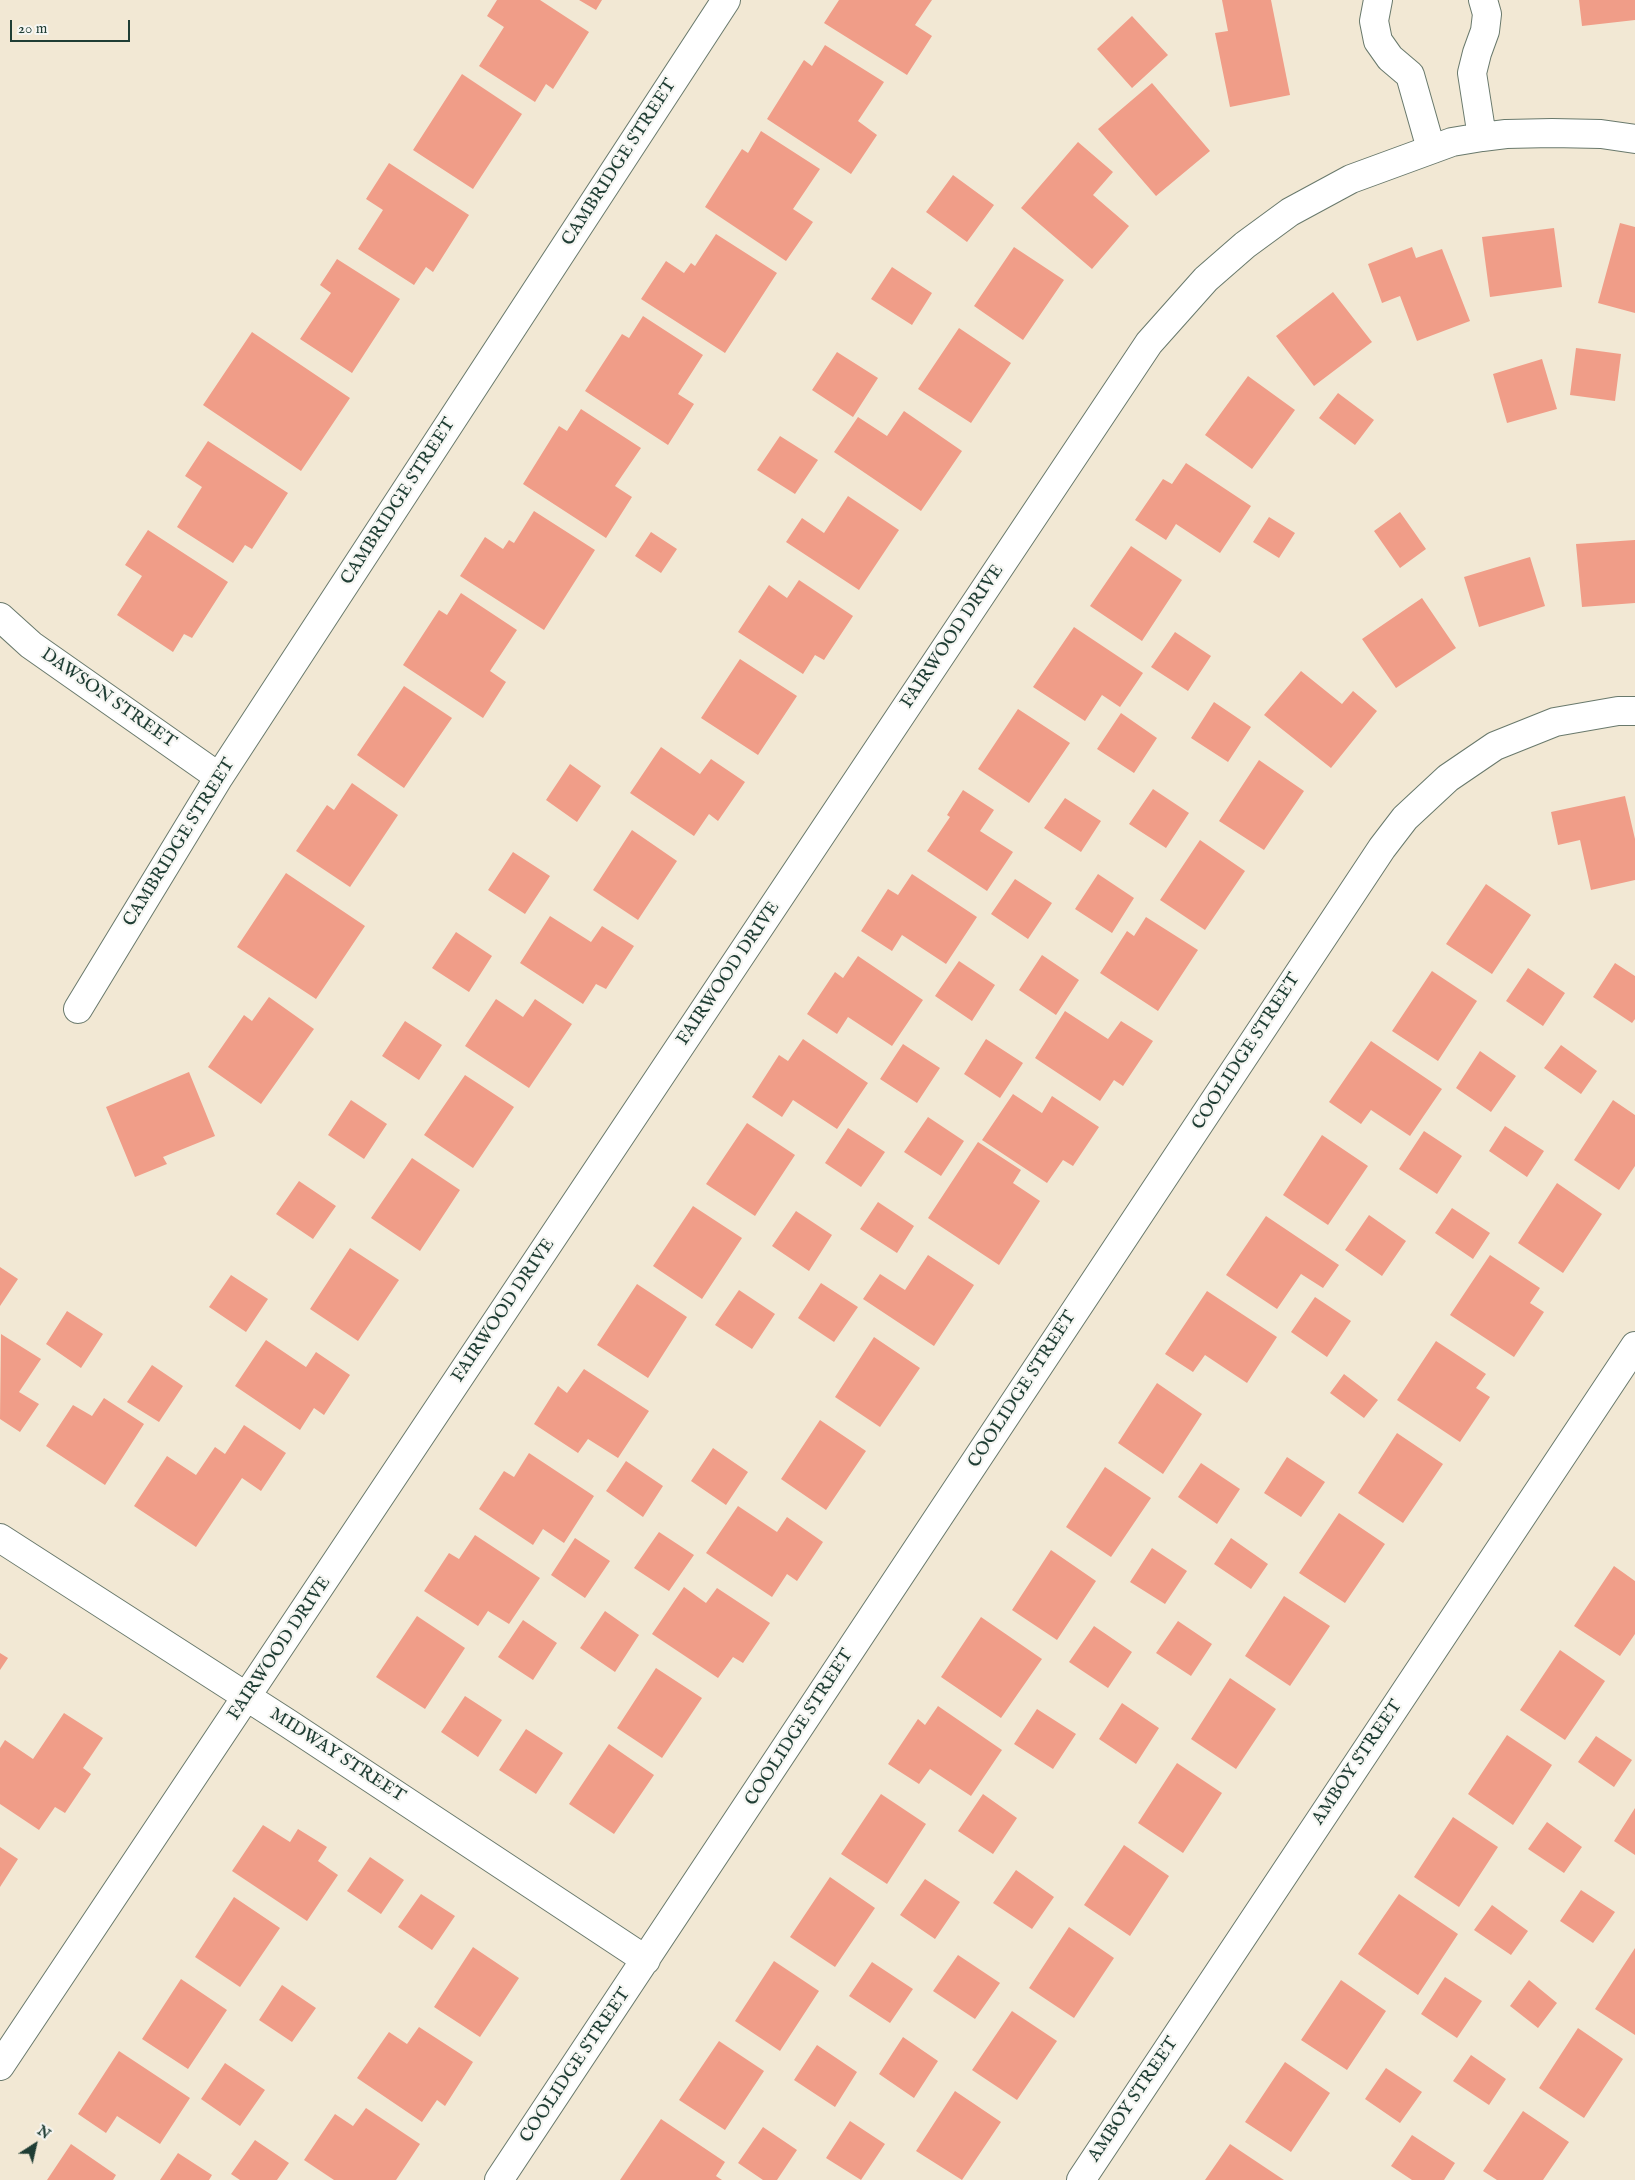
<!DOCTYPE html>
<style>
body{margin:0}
#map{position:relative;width:1635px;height:2180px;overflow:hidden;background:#f2e8d4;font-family:"IM FELL English",serif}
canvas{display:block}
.north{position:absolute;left:10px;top:2120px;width:50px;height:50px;-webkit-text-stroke:4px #f6f6f2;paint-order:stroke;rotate:35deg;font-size:14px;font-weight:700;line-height:20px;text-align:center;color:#1f3d34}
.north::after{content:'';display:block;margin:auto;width:18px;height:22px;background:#1f3d34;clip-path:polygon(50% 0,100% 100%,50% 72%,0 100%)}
.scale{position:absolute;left:10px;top:20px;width:120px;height:22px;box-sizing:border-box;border:2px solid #1f3d34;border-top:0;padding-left:6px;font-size:15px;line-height:18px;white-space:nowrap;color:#1f3d34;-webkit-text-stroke:4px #f6f6f2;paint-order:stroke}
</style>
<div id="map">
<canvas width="1635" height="2180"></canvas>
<div class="north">N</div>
<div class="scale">20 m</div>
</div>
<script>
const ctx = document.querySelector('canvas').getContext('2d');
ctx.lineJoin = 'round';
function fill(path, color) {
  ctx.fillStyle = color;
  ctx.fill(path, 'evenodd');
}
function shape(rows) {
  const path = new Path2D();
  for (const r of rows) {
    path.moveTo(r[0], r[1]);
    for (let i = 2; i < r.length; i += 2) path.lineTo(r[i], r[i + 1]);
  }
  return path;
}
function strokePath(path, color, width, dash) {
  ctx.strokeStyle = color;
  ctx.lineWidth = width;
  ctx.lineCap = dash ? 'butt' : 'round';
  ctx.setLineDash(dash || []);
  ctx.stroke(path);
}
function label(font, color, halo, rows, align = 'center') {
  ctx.font = font + ' "IM FELL English",serif';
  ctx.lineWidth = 4.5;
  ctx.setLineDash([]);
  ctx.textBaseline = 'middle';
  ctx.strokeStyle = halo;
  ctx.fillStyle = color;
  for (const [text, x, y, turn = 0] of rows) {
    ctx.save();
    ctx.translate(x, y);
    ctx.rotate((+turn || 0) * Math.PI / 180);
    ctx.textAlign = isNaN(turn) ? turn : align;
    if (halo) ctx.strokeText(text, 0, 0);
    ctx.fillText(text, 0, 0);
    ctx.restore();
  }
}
const building = shape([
 [497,0,540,0,589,32,553,89,546,84,535,102,479,66,504,27,487,16],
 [579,0,602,0,596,10],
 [839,0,932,0,915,25,932,36,907,75,824,23],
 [1222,0,1271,0,1290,95,1230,107,1215,33,1228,31],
 [1579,0,1635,0,1635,20,1582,26],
 [1132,16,1168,55,1132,88,1097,49],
 [825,45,884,82,858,121,877,135,851,174,767,119,804,60,812,66],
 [462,74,522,114,473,189,413,150],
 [1152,83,1210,151,1156,196,1098,129],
 [761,131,820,169,793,209,813,222,786,261,705,207,742,149,748,153],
 [1078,142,1113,172,1093,195,1129,226,1092,269,1021,208],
 [389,163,469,215,433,272,426,267,414,285,358,249,383,210,366,199],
 [953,175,994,205,967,242,926,212],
 [1620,223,1635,227,1635,313,1598,303],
 [1554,228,1562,287,1490,297,1482,237],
 [716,234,777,273,725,353,641,299,666,261,684,273,691,263,695,266],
 [1014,247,1064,280,1023,340,974,306],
 [1412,247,1416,258,1442,249,1470,321,1417,341,1400,296,1382,303,1368,264],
 [337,259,400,299,352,373,300,339,331,293,320,285],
 [892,267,932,293,912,325,871,299],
 [1333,292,1372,342,1314,386,1276,336],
 [643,316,703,355,678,394,694,404,668,445,585,391,622,334,629,338],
 [959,328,1011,363,971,423,918,389],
 [252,332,350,398,301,471,203,405],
 [1576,348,1621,354,1615,401,1570,395],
 [837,352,878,378,853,417,812,390],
 [1542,359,1557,409,1507,423,1493,374],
 [1248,376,1295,410,1252,469,1205,435],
 [1338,393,1374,420,1355,445,1319,418],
 [581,409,641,448,615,486,632,497,606,538,523,484,559,426,567,431],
 [904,411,962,451,921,511,834,452,858,417,887,436],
 [780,436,818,460,795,494,757,470],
 [208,441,288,493,252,549,245,545,233,563,177,527,202,487,185,476],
 [1186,463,1251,506,1220,553,1176,524,1166,540,1135,520,1163,479,1172,484],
 [848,496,899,530,859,590,786,542,802,518,824,533],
 [534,511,595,550,544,630,460,576,485,537,503,549,509,540,514,543],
 [1400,512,1426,549,1400,568,1374,531],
 [1269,517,1295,533,1279,558,1253,542],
 [148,530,228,582,192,638,184,634,173,652,117,615,142,576,125,565],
 [651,532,677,549,661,573,635,556],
 [1635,540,1635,603,1582,607,1576,544],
 [1131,546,1182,580,1142,641,1090,606],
 [1530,557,1545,606,1479,627,1464,577],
 [799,580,853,616,824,660,815,655,803,674,738,632,769,585,787,598],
 [461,593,517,630,490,671,506,682,483,718,403,665,439,610,447,615],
 [1422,598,1456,648,1396,688,1362,639],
 [1074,627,1143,673,1120,707,1102,695,1085,721,1033,687],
 [1175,632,1211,656,1188,691,1151,667],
 [740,659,797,696,758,755,701,718],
 [1301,671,1342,704,1353,691,1377,711,1331,768,1264,715],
 [404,686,452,718,404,788,357,755],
 [1214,702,1251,727,1228,762,1191,738],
 [1018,709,1070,743,1029,803,978,769],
 [1121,713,1157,738,1134,773,1097,749],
 [661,747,700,774,711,759,745,782,718,821,709,814,694,836,630,793],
 [1259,760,1304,791,1264,850,1219,821],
 [570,764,601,786,577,822,546,800],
 [352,783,398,815,350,887,296,851,327,805,334,810],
 [1153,789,1189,813,1166,848,1129,824],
 [963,790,994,810,980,831,1013,852,987,891,927,851,950,817,947,815],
 [1625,796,1635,839,1635,880,1591,890,1580,840,1558,845,1551,812],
 [1065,798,1101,821,1081,852,1044,828],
 [632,830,677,861,638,920,593,890],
 [1200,840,1245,871,1205,930,1160,900],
 [513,852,550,876,525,914,488,890],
 [286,873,365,926,316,999,237,947],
 [912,874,977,917,946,964,902,935,892,951,861,931,888,889,898,895],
 [1098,874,1134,898,1112,933,1075,909],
 [1015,879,1052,903,1028,939,991,914],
 [1486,884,1531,915,1492,974,1446,944],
 [550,916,591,942,602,926,634,946,606,989,596,984,583,1004,520,963],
 [1146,917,1198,950,1158,1011,1100,973,1127,931,1134,936],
 [456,932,492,956,469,992,432,968],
 [1042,955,1079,980,1056,1015,1019,990],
 [858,956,923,1000,892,1046,848,1017,837,1034,807,1014,835,972,843,978],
 [959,961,995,985,972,1021,935,996],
 [1615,963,1635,976,1635,1019,1632,1023,1593,997],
 [1528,968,1565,993,1543,1026,1506,1001],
 [1432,971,1477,1001,1438,1061,1392,1031],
 [269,997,314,1029,261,1104,208,1067,244,1015,252,1021],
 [496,999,523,1017,535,999,572,1024,529,1088,465,1046],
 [1065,1011,1108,1039,1121,1021,1153,1041,1123,1086,1114,1080,1100,1101,1035,1058],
 [405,1021,442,1045,419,1080,382,1056],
 [803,1039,868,1083,837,1129,793,1100,782,1117,752,1097,779,1055,788,1061],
 [986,1039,1023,1063,1000,1098,964,1074],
 [1371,1041,1442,1089,1410,1136,1371,1110,1361,1124,1329,1102],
 [903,1044,940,1068,917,1103,880,1079],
 [1561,1045,1597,1071,1581,1094,1544,1068],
 [1480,1051,1516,1076,1491,1112,1456,1088],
 [189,1072,215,1136,163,1157,167,1164,135,1177,106,1107],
 [465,1075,514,1107,473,1168,424,1135],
 [1013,1094,1042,1113,1052,1096,1099,1127,1073,1166,1063,1160,1047,1183,982,1140],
 [351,1100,387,1124,364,1159,328,1135],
 [1613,1100,1635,1115,1635,1166,1619,1190,1574,1160],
 [928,1117,964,1141,941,1176,904,1152],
 [747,1123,795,1155,755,1216,706,1184],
 [1505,1126,1544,1151,1527,1177,1489,1151],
 [848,1128,885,1152,861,1187,825,1163],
 [1424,1131,1462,1156,1437,1194,1399,1169],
 [1322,1135,1368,1166,1328,1225,1283,1195],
 [978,1142,1021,1170,1013,1183,1040,1201,999,1265,928,1218],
 [412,1158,460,1190,420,1251,371,1218],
 [299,1181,336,1206,313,1239,276,1214],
 [1557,1183,1602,1214,1563,1273,1518,1243],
 [878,1202,914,1226,897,1253,860,1229],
 [693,1206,742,1238,702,1299,653,1266],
 [1452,1208,1490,1233,1473,1259,1435,1233],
 [796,1211,832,1235,809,1271,772,1246],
 [1369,1215,1406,1241,1382,1276,1345,1250],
 [1266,1216,1339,1265,1323,1288,1301,1274,1277,1309,1226,1275],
 [350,1248,399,1280,358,1341,310,1309],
 [928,1255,974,1285,934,1346,863,1299,880,1274,905,1290],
 [1490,1255,1540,1288,1530,1303,1544,1312,1514,1357,1450,1315],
 [0,1267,18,1279,0,1306],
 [231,1275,268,1299,246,1332,209,1307],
 [821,1283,858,1307,834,1342,798,1318],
 [637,1284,687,1317,648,1378,597,1345],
 [739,1290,775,1314,752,1349,715,1325],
 [1207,1291,1277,1337,1247,1383,1205,1355,1193,1372,1165,1354],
 [1315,1297,1351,1321,1327,1357,1291,1332],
 [67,1311,103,1334,81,1368,46,1344],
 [1,1334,41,1359,19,1392,39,1404,20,1432,0,1419],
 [874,1337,920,1368,880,1427,835,1397],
 [266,1340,306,1367,316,1352,350,1375,324,1415,314,1408,300,1430,235,1386],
 [1436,1341,1486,1374,1476,1388,1490,1397,1460,1442,1397,1400],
 [152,1365,183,1386,159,1422,127,1402],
 [584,1369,649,1411,618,1458,588,1439,578,1453,534,1424,558,1386,567,1393],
 [1344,1374,1378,1400,1364,1418,1330,1393],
 [1157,1383,1202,1414,1163,1474,1118,1443],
 [104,1398,144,1424,105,1485,46,1446,73,1405,92,1416],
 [820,1420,866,1451,826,1510,781,1479],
 [244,1425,286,1453,261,1491,242,1478,196,1547,134,1506,167,1456,196,1475,215,1447,225,1454],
 [1397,1433,1443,1464,1403,1523,1358,1493],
 [713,1448,748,1472,726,1505,691,1481],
 [529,1453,594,1496,564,1543,543,1529,533,1545,479,1509,504,1471,514,1477],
 [1287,1457,1325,1482,1301,1517,1264,1493],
 [626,1461,663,1486,643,1517,606,1491],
 [1201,1463,1240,1489,1217,1524,1178,1497],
 [1105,1467,1151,1498,1111,1557,1066,1527],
 [738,1506,777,1532,787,1517,823,1542,797,1581,787,1574,772,1597,706,1553],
 [1339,1513,1385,1544,1345,1603,1299,1573],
 [659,1532,694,1555,669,1591,634,1568],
 [475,1535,540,1578,509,1624,488,1611,478,1626,424,1591,449,1553,459,1559],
 [575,1538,610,1561,585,1598,551,1575],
 [1231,1538,1268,1564,1251,1589,1214,1564],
 [1152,1548,1187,1571,1165,1604,1130,1582],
 [1051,1550,1096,1581,1057,1640,1012,1610],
 [1614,1566,1635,1581,1635,1634,1620,1656,1574,1626],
 [684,1587,706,1603,717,1588,770,1623,743,1663,733,1657,718,1678,652,1634],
 [1284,1596,1330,1626,1290,1686,1245,1656],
 [605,1611,639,1635,615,1672,580,1648],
 [417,1616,465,1648,425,1709,376,1677],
 [981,1617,1042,1659,1001,1718,941,1677],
 [523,1620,557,1643,533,1680,498,1657],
 [1178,1621,1212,1644,1191,1676,1156,1653],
 [1094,1626,1132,1652,1108,1688,1069,1662],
 [1560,1650,1605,1681,1565,1740,1520,1710],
 [0,1653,8,1658,0,1670],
 [656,1668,702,1698,662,1758,617,1728],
 [1230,1678,1276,1709,1236,1769,1191,1739],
 [465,1696,502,1720,478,1757,441,1732],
 [1122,1703,1159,1728,1136,1764,1099,1739],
 [938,1706,1002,1750,971,1796,930,1769,919,1784,888,1764,918,1719,925,1725],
 [1037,1709,1076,1734,1053,1769,1014,1744],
 [64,1713,103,1738,83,1768,91,1774,65,1813,55,1807,39,1830,0,1804,0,1748,5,1740,33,1759],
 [526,1729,563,1753,536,1794,499,1770],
 [1507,1735,1552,1765,1513,1825,1468,1794],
 [1596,1736,1632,1760,1614,1787,1578,1762],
 [609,1744,654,1775,614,1834,569,1804],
 [1177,1763,1222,1793,1183,1853,1138,1823],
 [881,1794,926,1824,887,1884,841,1854],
 [983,1794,1017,1818,993,1854,958,1831],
 [1635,1808,1635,1855,1614,1841],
 [1453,1817,1498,1847,1459,1907,1414,1877],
 [1547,1822,1582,1847,1564,1873,1528,1849],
 [263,1825,290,1842,298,1829,327,1847,318,1861,338,1875,307,1921,232,1871],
 [1124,1845,1169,1876,1130,1936,1084,1905],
 [0,1847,18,1859,0,1887],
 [370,1857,404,1880,381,1914,347,1891],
 [1016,1870,1054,1897,1032,1929,993,1903],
 [830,1877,875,1908,835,1967,790,1937],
 [925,1879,960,1902,935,1939,900,1915],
 [1581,1890,1615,1912,1593,1943,1560,1921],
 [421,1894,455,1916,432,1950,398,1927],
 [1399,1894,1458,1934,1418,1995,1358,1954],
 [234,1897,280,1928,240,1987,195,1957],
 [1492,1905,1528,1931,1511,1955,1474,1930],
 [1069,1927,1114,1958,1074,2018,1029,1988],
 [473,1947,519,1978,480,2037,434,2007],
 [1635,1948,1635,2035,1595,2009],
 [958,1955,1000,1983,975,2019,933,1991],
 [774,1961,819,1991,780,2051,735,2021],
 [872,1962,913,1989,890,2023,849,1996],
 [1445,1977,1482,2001,1457,2038,1421,2014],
 [181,1979,227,2010,188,2069,142,2039],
 [1341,1980,1386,2011,1347,2070,1301,2040],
 [1529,1980,1557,2003,1538,2028,1510,2006],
 [282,1985,316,2008,292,2042,259,2020],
 [1012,2011,1057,2041,1017,2100,972,2070],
 [419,2027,473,2062,445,2106,437,2100,422,2122,357,2078,389,2032,407,2044],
 [1578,2028,1623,2059,1584,2118,1539,2088],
 [903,2037,938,2061,914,2098,879,2074],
 [719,2041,764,2071,725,2130,679,2100],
 [817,2045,857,2072,835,2107,794,2080],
 [119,2051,190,2098,160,2144,117,2116,106,2133,78,2114],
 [1471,2055,1506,2079,1489,2105,1453,2081],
 [1285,2062,1330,2093,1291,2152,1245,2122],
 [225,2063,265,2090,240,2126,201,2099],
 [1386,2068,1422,2092,1400,2123,1365,2099],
 [955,2091,1001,2122,962,2180,916,2151],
 [366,2108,420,2144,396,2180,334,2180,304,2160,335,2114,353,2126],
 [1523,2111,1569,2142,1543,2180,1497,2180,1483,2171],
 [661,2119,725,2162,716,2176,722,2180,620,2180],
 [850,2121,885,2144,861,2180,826,2158],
 [763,2127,797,2150,777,2180,763,2180,738,2163],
 [1412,2135,1455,2163,1444,2180,1412,2180,1391,2166],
 [255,2140,289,2163,277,2180,240,2180,231,2174],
 [71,2144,116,2175,113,2180,47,2180],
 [1230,2144,1284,2180,1205,2180],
 [178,2153,212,2175,209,2180,160,2180]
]);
const minor = shape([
 [1378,0,1374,21,1378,41,1390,58,1410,75,1431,149],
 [1482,137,1472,73,1477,53,1485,31,1487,14,1483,0],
 [0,617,31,645,219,777],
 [78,1009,219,777,726,0],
 [0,1538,289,1724,646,1960],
 [0,2066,1149,343,1206,279,1245,245,1290,212,1351,179,1452,142,1482,137,1506,134,1552,133,1601,134,1635,139],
 [499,2180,1382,848,1405,818,1448,778,1495,746,1555,722,1618,711,1635,711],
 [1081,2180,1635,1346]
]);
const streetNames = [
 ["CAMBRIDGE STREET",620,163,-57],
 ["CAMBRIDGE STREET",399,502,-57],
 ["FAIRWOOD DRIVE",953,637,-56],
 ["DAWSON STREET",108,699,35],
 ["CAMBRIDGE STREET",180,843,-58],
 ["FAIRWOOD DRIVE",729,974,-56],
 ["COOLIDGE STREET",1247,1052,-57],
 ["FAIRWOOD DRIVE",504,1311,-56],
 ["COOLIDGE STREET",1023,1390,-57],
 ["FAIRWOOD DRIVE",280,1649,-56],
 ["COOLIDGE STREET",800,1728,-57],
 ["MIDWAY STREET",337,1756,33],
 ["AMBOY STREET",1358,1763,-56],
 ["COOLIDGE STREET",576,2066,-56],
 ["AMBOY STREET",1134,2100,-56]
];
fill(building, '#f09d88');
strokePath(minor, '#69796c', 30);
strokePath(minor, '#fff', 28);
label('18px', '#1f3d34', '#f6f6f2', streetNames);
</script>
